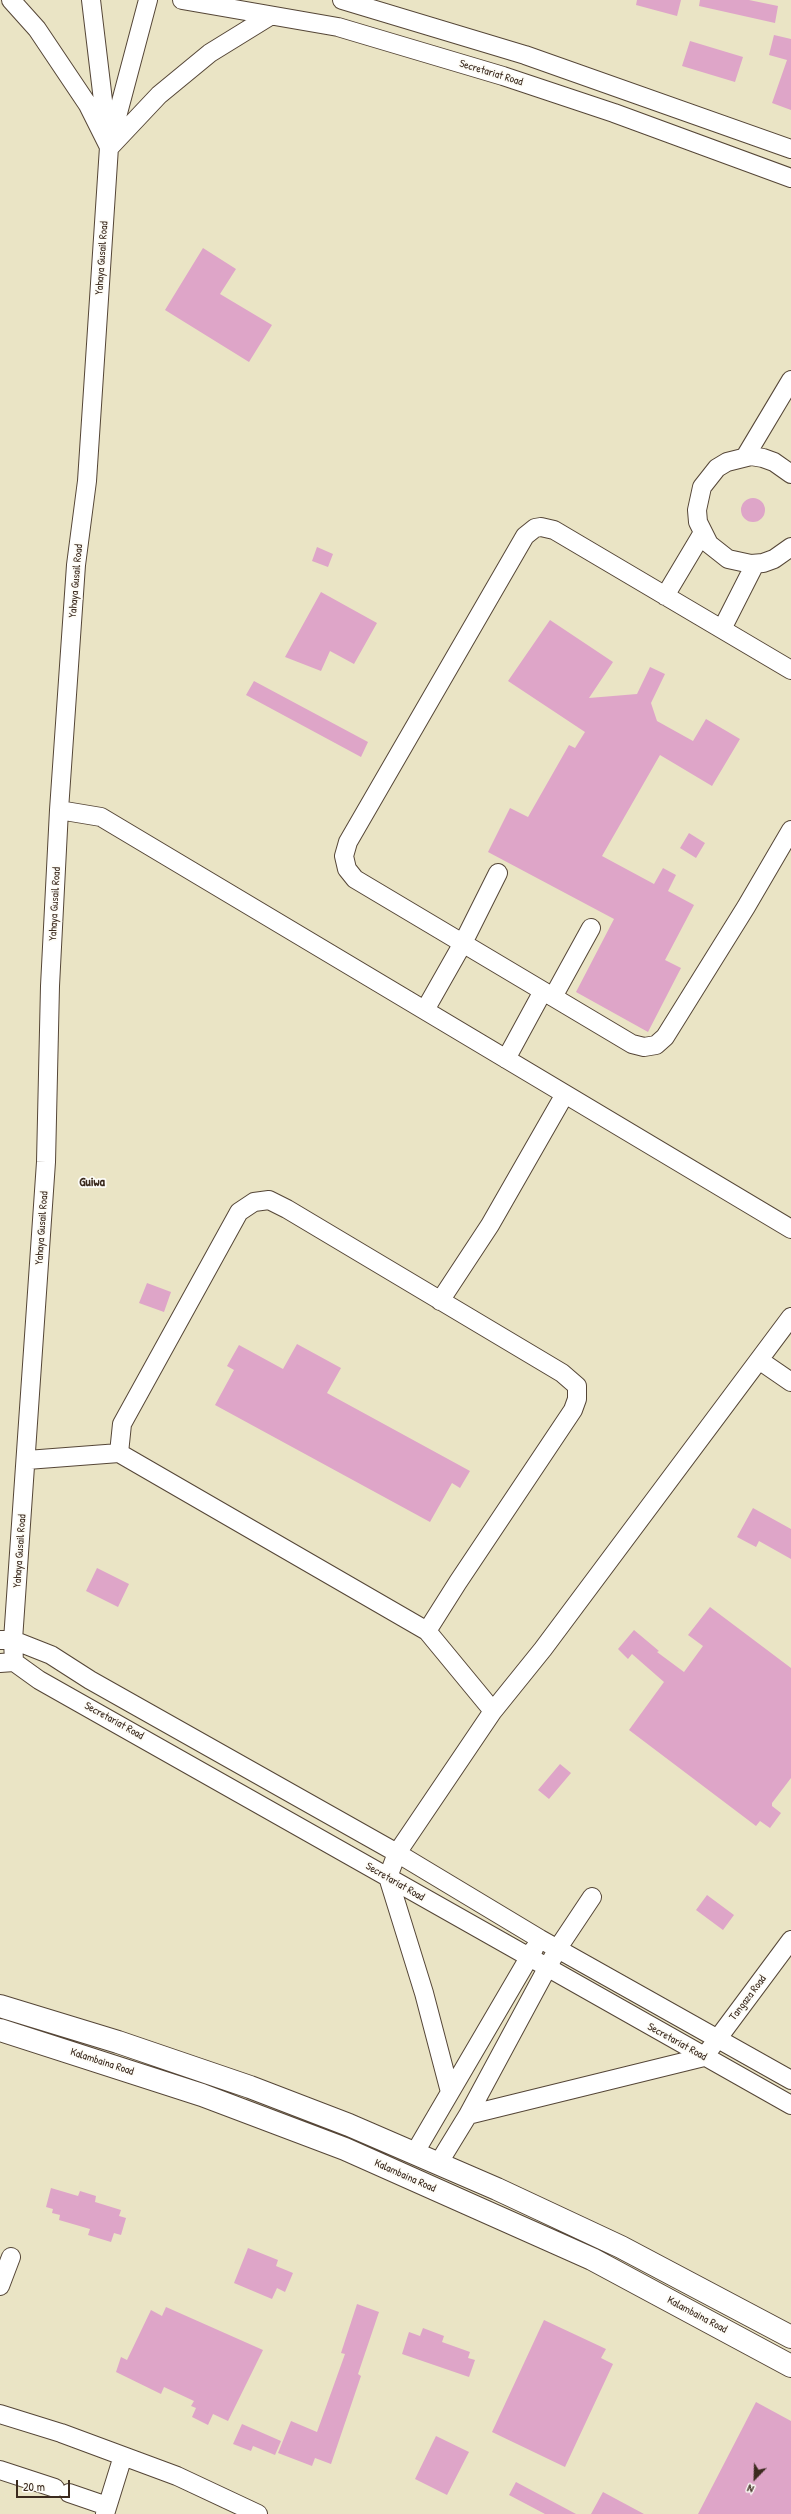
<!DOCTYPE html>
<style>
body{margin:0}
#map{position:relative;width:791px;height:2514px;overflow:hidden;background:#eae4c5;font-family:"Patrick Hand",sans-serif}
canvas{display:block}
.north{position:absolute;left:735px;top:2458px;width:40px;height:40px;-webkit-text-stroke:3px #fdfcf7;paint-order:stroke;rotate:203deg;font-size:11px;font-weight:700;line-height:16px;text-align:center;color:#3b2a1e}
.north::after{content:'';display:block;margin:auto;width:14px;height:18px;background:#3b2a1e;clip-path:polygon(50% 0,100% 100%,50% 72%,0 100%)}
.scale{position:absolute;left:16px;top:2480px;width:54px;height:18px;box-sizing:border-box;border:2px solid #3b2a1e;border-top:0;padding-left:5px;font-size:12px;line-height:14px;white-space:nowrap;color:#3b2a1e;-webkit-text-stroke:3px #fdfcf7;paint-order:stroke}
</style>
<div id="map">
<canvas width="791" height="2514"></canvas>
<div class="north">N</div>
<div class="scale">20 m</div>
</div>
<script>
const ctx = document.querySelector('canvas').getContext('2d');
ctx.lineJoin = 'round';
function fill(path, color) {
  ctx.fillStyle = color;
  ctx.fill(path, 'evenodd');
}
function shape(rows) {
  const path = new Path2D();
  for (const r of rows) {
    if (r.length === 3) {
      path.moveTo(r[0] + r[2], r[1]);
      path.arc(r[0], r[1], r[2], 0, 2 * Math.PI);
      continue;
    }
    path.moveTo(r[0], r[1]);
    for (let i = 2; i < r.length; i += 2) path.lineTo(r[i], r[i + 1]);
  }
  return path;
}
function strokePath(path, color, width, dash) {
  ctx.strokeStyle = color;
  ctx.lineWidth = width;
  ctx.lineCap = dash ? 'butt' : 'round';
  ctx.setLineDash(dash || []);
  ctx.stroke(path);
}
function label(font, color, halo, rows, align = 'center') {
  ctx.font = font + ' "Patrick Hand",sans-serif';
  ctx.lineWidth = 3.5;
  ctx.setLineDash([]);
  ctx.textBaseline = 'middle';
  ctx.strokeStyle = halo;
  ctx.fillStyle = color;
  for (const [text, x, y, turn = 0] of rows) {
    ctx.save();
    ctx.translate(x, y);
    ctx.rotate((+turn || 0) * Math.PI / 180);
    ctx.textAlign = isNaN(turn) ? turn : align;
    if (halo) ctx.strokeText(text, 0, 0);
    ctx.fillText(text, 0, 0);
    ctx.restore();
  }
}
const building = shape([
 [637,0,681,0,677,16,636,5],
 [700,0,749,0,778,6,775,23,699,6],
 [774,35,791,39,791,110,772,103,787,60,769,55],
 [690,41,743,57,735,82,682,66],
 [203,248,236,269,220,294,272,325,249,362,165,310],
 [753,510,12],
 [317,547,333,554,328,567,312,561],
 [321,592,377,623,354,664,330,651,321,671,285,657],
 [550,620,613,662,589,698,637,694,650,667,665,674,651,703,657,721,693,741,706,719,740,739,712,786,660,755,602,856,654,884,663,868,676,875,668,891,694,905,665,960,681,968,648,1032,576,992,614,919,488,852,510,808,528,817,569,745,575,748,585,732,508,681],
 [254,681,368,742,361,757,246,695],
 [689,833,705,843,696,858,680,848],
 [147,1283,171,1292,164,1312,139,1303],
 [297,1344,341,1368,327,1393,470,1471,460,1488,452,1483,430,1522,215,1405,234,1370,227,1366,239,1345,283,1369],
 [753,1508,791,1529,791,1559,759,1541,756,1547,737,1537],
 [97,1568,129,1584,118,1607,86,1591],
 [710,1607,791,1668,791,1778,772,1803,772,1806,781,1813,770,1828,760,1821,756,1826,629,1730,664,1682,632,1654,628,1659,618,1649,634,1630,659,1651,657,1652,684,1672,703,1646,688,1635],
 [560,1764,571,1773,549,1799,538,1790],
 [707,1895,734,1915,723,1930,696,1910],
 [51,2188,78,2196,80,2191,96,2196,95,2202,121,2210,119,2216,126,2218,121,2235,114,2233,111,2242,88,2235,90,2229,59,2220,60,2215,52,2213,53,2209,46,2207],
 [248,2248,278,2260,276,2266,293,2273,285,2292,277,2288,272,2299,234,2283],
 [357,2304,379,2312,358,2374,361,2376,331,2464,315,2458,312,2466,278,2453,291,2421,317,2432,345,2354,341,2353],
 [166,2307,263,2350,228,2421,213,2414,208,2425,192,2417,196,2408,191,2406,194,2401,164,2387,161,2394,116,2372,121,2357,127,2360,151,2310,162,2316],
 [544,2320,606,2349,601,2358,613,2364,565,2467,492,2432],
 [423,2328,444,2336,442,2342,470,2352,468,2358,475,2360,469,2377,402,2354,409,2332,420,2336],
 [756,2402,791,2421,791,2514,698,2514],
 [242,2424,281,2441,275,2455,253,2446,251,2451,233,2444],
 [436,2436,469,2452,447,2495,415,2479],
 [516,2482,576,2514,545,2514,509,2495],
 [603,2492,644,2514,591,2514]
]);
const minor = shape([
 [11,0,37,29,88,105,109,147],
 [91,0,107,134],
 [182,0,338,27,503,76,614,113,791,178],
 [342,0,525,55,791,149],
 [110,147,159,95,210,53,270,16],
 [745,457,791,380],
 [791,474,774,462,763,458,751,456,727,462,717,468,702,487,697,510,698,522,709,544,728,559,751,564,763,563,774,559,791,547],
 [665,596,702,534],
 [722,629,755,564],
 [791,670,554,530,541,527,535,528,525,536,348,842,344,856,347,869,355,879,632,1044,644,1047,656,1045,665,1037,746,907,791,830],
 [59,810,101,817,791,1229],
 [553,997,591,928],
 [425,1010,463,943,498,873],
 [506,1059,543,991],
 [440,1301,490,1225,565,1094],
 [759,1360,791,1382],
 [119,1453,122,1424,239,1212,254,1202,269,1200,287,1209,562,1373,577,1386,577,1399,573,1410,458,1582,427,1631],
 [27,1460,119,1453,427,1631,493,1711],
 [0,1640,13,1640,51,1655,90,1680,397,1853,540,1939,791,2080],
 [14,1662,13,1640,46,1162,50,986,59,810,76,565,87,481,109,147,148,0],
 [0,1663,14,1662,39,1680,791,2105],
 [450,2092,424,1993,388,1877,397,1853,493,1711,543,1649,791,1317],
 [468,2115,704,2057,791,1940],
 [414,2154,534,1949],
 [438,2164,468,2115,558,1948,592,1897],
 [0,2286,11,2257],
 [0,2414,61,2433,177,2476,258,2514],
 [0,2470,55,2488],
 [69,2493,107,2506],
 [105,2514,123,2456]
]);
const major = shape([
 [0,2006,118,2042,250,2087,349,2125,497,2189,621,2247,791,2337],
 [0,2030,202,2095,345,2149,592,2259,791,2366]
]);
const streetNames = [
 ["Secretariat Road",491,73,17],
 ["Yahaya Gusail Road",102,258,-86],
 ["Yahaya Gusail Road",76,581,-85],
 ["Yahaya Gusail Road",55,904,-87],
 ["Yahaya Gusail Road",42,1228,-86],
 ["Yahaya Gusail Road",20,1551,-86],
 ["Secretariat Road",114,1721,29],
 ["Secretariat Road",395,1882,30],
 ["Tangaza Road",748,1998,-53],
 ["Secretariat Road",677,2042,29],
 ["Kalambaina Road",102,2062,18],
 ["Kalambaina Road",405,2176,24],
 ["Kalambaina Road",697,2315,28]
];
const quarterNames = [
 ["Guiwa",92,1183]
];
fill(building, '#dea5c8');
strokePath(minor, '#554637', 20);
strokePath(major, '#554637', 24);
strokePath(minor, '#fff', 18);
strokePath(major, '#fff', 22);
label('11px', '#3b2a1e', '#fdfcf7', streetNames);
label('bold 13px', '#3b2a1e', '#fdfcf7', quarterNames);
</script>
